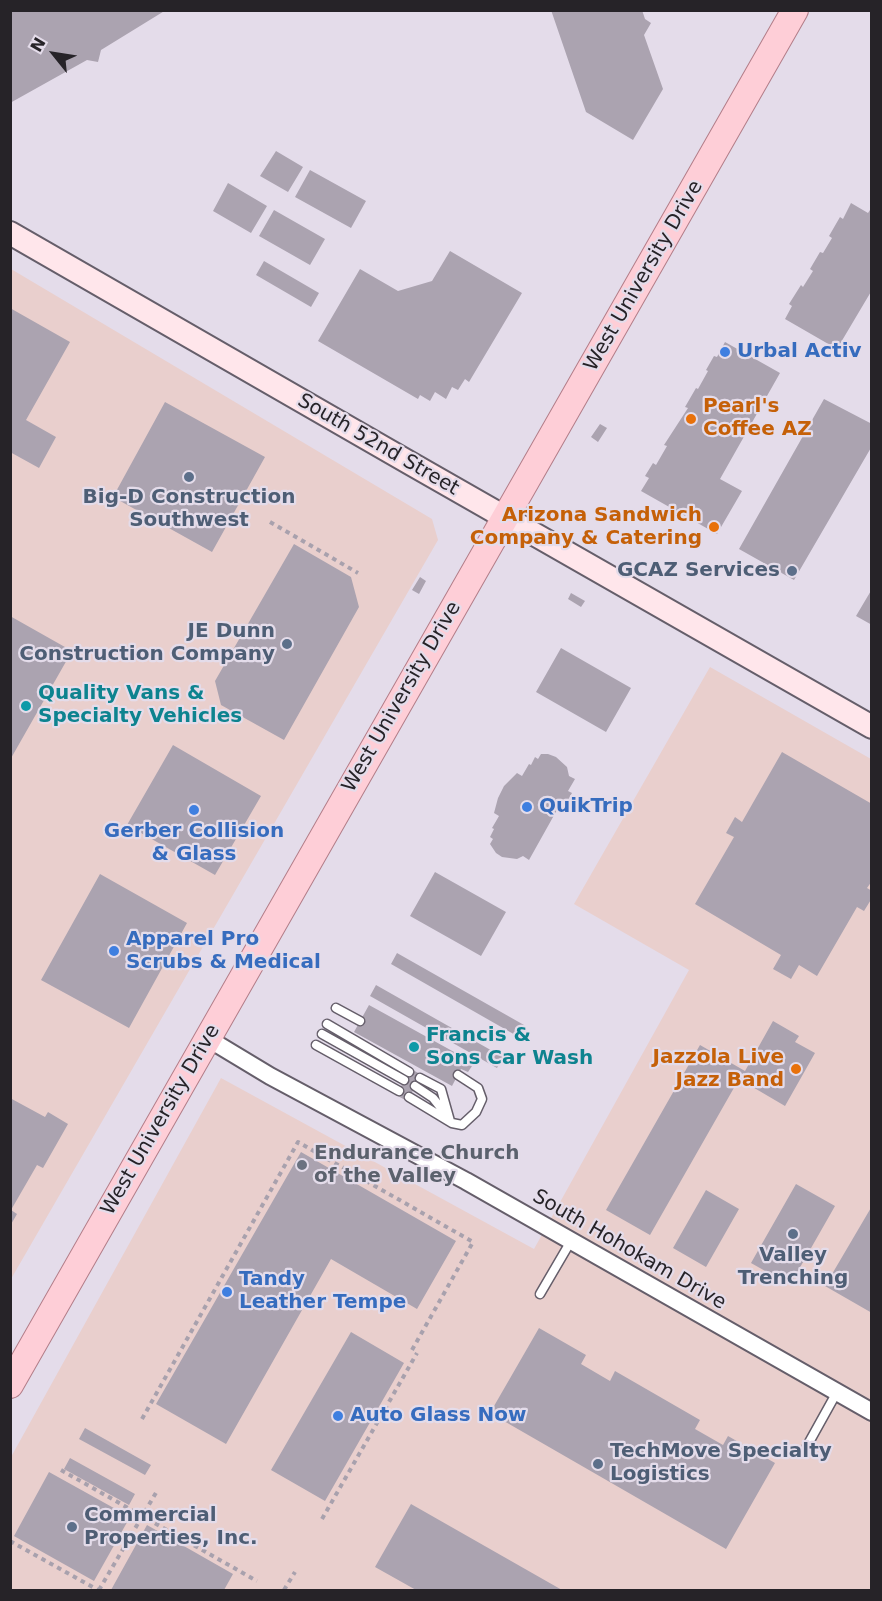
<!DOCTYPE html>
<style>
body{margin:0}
#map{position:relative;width:882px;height:1601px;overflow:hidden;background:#e4dcea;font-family:"DejaVu Sans",sans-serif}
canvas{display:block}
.frame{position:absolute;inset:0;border:12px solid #262328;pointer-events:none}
.north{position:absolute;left:24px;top:24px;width:60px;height:60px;-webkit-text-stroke:4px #e4dcea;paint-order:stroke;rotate:300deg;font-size:16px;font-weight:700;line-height:24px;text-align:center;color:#262328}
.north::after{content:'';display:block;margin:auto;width:21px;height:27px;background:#262328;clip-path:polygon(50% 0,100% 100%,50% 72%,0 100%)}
</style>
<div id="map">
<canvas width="882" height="1601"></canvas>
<div class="frame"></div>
<div class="north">N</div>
</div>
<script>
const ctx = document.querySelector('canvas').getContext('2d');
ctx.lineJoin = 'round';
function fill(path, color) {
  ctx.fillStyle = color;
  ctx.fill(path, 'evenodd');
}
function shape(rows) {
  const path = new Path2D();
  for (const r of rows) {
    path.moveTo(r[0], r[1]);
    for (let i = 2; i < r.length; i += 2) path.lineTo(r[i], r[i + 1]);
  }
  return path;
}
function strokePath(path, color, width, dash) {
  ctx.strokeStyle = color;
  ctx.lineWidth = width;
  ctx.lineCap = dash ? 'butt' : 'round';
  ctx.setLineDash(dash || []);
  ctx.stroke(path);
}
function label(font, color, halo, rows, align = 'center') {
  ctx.font = font + ' "DejaVu Sans",sans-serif';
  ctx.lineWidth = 4.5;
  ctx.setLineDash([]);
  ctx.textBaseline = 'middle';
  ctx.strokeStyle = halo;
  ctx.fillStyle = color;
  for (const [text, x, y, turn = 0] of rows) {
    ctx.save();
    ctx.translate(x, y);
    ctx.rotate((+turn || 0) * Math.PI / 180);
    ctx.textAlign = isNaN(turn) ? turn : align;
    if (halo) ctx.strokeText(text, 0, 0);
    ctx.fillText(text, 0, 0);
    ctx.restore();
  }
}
const industrial = shape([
 [11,269,432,519,438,540,11,1279],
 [710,667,871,759,871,1590,11,1590,11,1457,221,1078,534,1249,689,970,574,904]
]);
const building = shape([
 [10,10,166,10,101,50,98,62,87,60,10,103],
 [551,10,642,10,645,19,651,23,644,35,663,89,633,140,586,112],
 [276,151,303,167,288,192,260,176],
 [310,170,366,201,351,228,295,197],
 [228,183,267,206,251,233,213,211],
 [851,203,868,213,870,210,872,212,872,290,837,349,785,319,792,306,789,304,801,285,803,287,813,271,810,269,820,252,823,253,832,238,829,236,840,217,843,219],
 [274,210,325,239,310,265,259,236],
 [450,251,522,293,469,382,465,379,458,390,452,387,446,399,435,392,430,401,420,395,418,399,318,341,360,269,398,291,432,281],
 [264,261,319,293,311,307,256,275],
 [10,308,70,342,26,420,56,437,39,468,10,452],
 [725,342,780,373,720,479,742,491,717,534,641,491,649,478,645,476,653,463,656,465,667,446,664,445,688,408,685,407,696,388,698,389,708,371,706,370,714,356,717,357],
 [824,399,872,424,872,446,794,580,739,549],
 [165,402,265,457,212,552,113,497],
 [600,424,607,428,598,442,591,437],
 [294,544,351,577,359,607,284,740,221,705,215,681],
 [420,577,426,581,419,594,412,590],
 [872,589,872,625,856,616],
 [571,593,585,601,581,607,568,599],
 [10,616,72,651,10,760],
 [561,648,631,688,606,732,536,692],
 [173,745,261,796,215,875,127,825],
 [782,752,872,804,872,881,867,888,872,891,872,898,864,911,857,907,817,976,799,965,791,979,773,969,781,955,695,904,734,837,726,833,735,817,742,822],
 [541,754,548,754,556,757,567,767,569,776,575,779,568,791,572,793,566,804,562,801,529,860,523,856,517,859,502,857,496,853,490,844,493,839,490,837,494,829,492,828,499,816,494,813,498,798,504,786,517,773,522,776,529,764,531,765,535,757,538,759],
 [435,872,506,912,481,956,410,916],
 [100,874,187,923,129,1028,41,980],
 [397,953,524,1025,517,1036,391,964],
 [376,985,503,1057,497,1068,370,996],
 [369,1005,474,1063,468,1072,461,1069,452,1086,354,1032],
 [773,1021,799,1036,795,1042,815,1053,785,1106,739,1079,650,1235,606,1210,700,1045,745,1071],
 [411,1069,422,1075,407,1101,396,1095],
 [10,1098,45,1117,48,1112,68,1124,43,1168,37,1165,11,1210,17,1214,10,1226],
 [301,1152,456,1241,417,1309,331,1259,226,1444,156,1404],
 [796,1184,835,1206,790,1285,751,1263],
 [706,1190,739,1209,706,1267,673,1248],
 [872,1206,872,1313,825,1286],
 [539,1328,586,1355,581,1364,610,1381,615,1371,700,1420,695,1429,723,1445,728,1436,775,1463,726,1549,490,1413],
 [351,1332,404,1363,325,1501,271,1470],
 [85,1428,151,1465,145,1475,79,1439],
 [70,1458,135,1494,129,1505,64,1469],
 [49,1472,130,1517,94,1581,14,1536],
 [411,1504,562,1590,416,1590,375,1567],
 [147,1525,233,1574,224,1590,111,1590]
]);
const path = shape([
 [270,522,358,573],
 [142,1419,298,1142,473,1242,412,1350],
 [61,1470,257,1581],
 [322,1519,417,1353],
 [10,1541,98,1590],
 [99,1590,157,1491],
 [284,1590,295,1572]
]);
const lane = shape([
 [336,1008,360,1021],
 [327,1024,409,1072],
 [322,1034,404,1080],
 [316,1045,399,1091],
 [420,1078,441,1089,450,1121],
 [415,1086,433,1098,445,1113],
 [409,1097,452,1123,462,1125,476,1112,482,1099,478,1088,458,1075],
 [540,1294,571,1241],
 [807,1446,837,1392]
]);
const street = shape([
 [207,1038,270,1076,466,1181,872,1412]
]);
const secondary = shape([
 [10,233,408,462,872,727]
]);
const primary = shape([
 [10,1385,795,10]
]);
const markers = [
 [725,352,6,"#3f7fe0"],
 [691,419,6,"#e8710a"],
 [189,477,6,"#5c6f8a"],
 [714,527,6,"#e8710a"],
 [792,571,6,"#5c6f8a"],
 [287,644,6,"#5c6f8a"],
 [26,706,6,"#0f9aa8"],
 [527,807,6,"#3f7fe0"],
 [194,810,6,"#3f7fe0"],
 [114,951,6,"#3f7fe0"],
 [414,1047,6,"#0f9aa8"],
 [796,1069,6,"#e8710a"],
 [302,1165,6,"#6b7280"],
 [793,1234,6,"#5c6f8a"],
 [227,1292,6,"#3f7fe0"],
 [338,1416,6,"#3f7fe0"],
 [598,1464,6,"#5c6f8a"],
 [72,1527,6,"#5c6f8a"]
];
const streetNames = [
 ["West University Drive",644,276,-60],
 ["South 52nd Street",378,445,30],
 ["West University Drive",402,697,-60],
 ["West University Drive",161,1120,-60],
 ["South Hohokam Drive",629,1250,30]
];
const shopNames = [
 ["Urbal Activ",737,352],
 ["QuikTrip",539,807],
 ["Gerber Collision",194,832,"center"],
 ["& Glass",194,855,"center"],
 ["Apparel Pro",126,940],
 ["Scrubs & Medical",126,963],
 ["Tandy",239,1280],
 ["Leather Tempe",239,1303],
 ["Auto Glass Now",350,1416]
];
const foodNames = [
 ["Pearl's",703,407,"left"],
 ["Coffee AZ",703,430,"left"],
 ["Arizona Sandwich",702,516],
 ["Company & Catering",702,539],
 ["Jazzola Live",784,1058],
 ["Jazz Band",784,1081]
];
const serviceNames = [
 ["Big-D Construction",189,498],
 ["Southwest",189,521],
 ["GCAZ Services",780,571,"right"],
 ["JE Dunn",275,632,"right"],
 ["Construction Company",275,655,"right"],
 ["Valley",793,1256],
 ["Trenching",793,1279],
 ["TechMove Specialty",610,1452,"left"],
 ["Logistics",610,1475,"left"],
 ["Commercial",84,1516,"left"],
 ["Properties, Inc.",84,1539,"left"]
];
const cultureNames = [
 ["Quality Vans &",38,694],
 ["Specialty Vehicles",38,717],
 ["Francis &",426,1036],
 ["Sons Car Wash",426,1059]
];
const worshipNames = [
 ["Endurance Church",314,1154],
 ["of the Valley",314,1177]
];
fill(industrial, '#e9cfcd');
fill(building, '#aba3b0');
strokePath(lane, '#655e6a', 11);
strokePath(street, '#655e6a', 20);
strokePath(secondary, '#655e6a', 26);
strokePath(primary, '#b27d88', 28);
strokePath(path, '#a8a1ad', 4, [4.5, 4.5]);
strokePath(lane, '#fff', 8);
strokePath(street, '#fff', 16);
strokePath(secondary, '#ffe6eb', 22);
strokePath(primary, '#feced7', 26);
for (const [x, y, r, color] of markers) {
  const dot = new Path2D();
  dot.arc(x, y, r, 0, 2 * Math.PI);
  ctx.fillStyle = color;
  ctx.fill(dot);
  strokePath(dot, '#e4dcea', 2);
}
label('20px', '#262328', '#e4dcea', streetNames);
label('bold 20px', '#366cbe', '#e4dcea', shopNames, 'left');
label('bold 20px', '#c56008', '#e4dcea', foodNames, 'right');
label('bold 20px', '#4e5e75', '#e4dcea', serviceNames);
label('bold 20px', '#0d838f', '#e4dcea', cultureNames, 'left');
label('bold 20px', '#5b616d', '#e4dcea', worshipNames, 'left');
</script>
